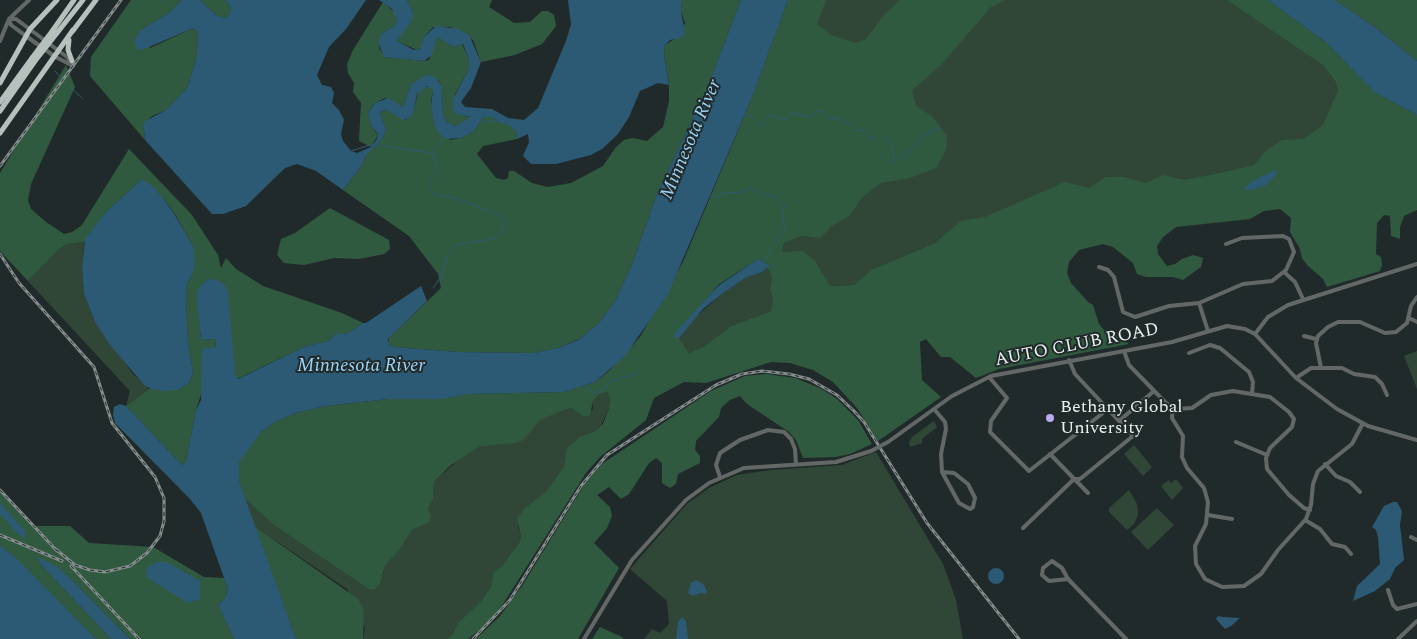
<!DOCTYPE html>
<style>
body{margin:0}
canvas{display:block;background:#212a2a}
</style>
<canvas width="1417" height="639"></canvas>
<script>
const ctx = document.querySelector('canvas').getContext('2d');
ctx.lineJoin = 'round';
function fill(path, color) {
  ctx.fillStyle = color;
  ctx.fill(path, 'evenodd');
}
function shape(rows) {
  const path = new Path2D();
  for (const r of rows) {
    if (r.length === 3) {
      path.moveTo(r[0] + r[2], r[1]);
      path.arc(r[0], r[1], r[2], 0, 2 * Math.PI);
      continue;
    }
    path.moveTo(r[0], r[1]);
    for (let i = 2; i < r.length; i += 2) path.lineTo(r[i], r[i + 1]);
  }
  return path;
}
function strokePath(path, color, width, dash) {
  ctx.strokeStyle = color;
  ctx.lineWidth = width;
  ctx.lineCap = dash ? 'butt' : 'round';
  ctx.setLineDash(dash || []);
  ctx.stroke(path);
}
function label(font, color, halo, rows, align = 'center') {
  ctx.font = font + ' Spectral,serif';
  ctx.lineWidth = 4;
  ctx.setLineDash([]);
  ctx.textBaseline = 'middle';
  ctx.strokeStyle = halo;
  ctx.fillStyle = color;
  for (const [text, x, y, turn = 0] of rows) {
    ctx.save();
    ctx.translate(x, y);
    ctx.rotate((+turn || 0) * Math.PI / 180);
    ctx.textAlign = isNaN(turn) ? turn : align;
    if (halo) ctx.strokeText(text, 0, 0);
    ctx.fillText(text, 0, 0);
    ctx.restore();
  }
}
const green = shape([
 [788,0,1268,0,1393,102,1417,115,1417,167,942,237,935,243,871,270,854,285,829,286,815,262,782,253,784,243,802,236,820,237,832,226,850,216,862,198,881,183,750,102],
 [84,242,82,267,84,294,95,322,133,374,149,389,126,406,130,391,28,281,59,249,67,244],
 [767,267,772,277,770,288,773,300,771,311,731,326,703,347,689,353,679,338,690,322,722,294,745,278,762,272],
 [1417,351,1417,389,1404,356],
 [392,376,561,411,571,408,584,417,593,409,593,401,599,394,607,392,610,398,609,408,601,425,595,431,581,436,592,459,518,526,521,536,519,543,501,567,493,573,491,587,480,602,457,624,453,634,447,639,363,639,365,628,347,589,254,526,243,497,275,526,370,590,383,575,385,566,398,552,412,530,420,525,433,499,434,482,466,453],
 [934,421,937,427,922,439,922,443,910,447,909,443,912,437],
 [1134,445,1152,467,1143,476,1124,454],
 [876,452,943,564,956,600,963,639,644,639,652,629,660,633,669,624,667,601,630,569,687,504,709,488,737,475,771,470,842,465],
 [1176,479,1183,488,1172,500,1161,486,1169,480,1171,483],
 [1129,490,1137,504,1138,515,1134,524,1127,530,1109,512,1109,508],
 [1157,508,1174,525,1148,550,1131,532]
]);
const forest = shape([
 [131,0,182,0,170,12,141,30,150,48,193,28,197,31,198,37,196,60,187,88,166,110,152,116,143,124,145,140,90,76,91,57],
 [200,0,225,0,231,8,230,14,225,18,217,16],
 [407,0,492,0,489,7,514,23,530,22,542,11,548,11,554,15,556,26,542,44,515,55,481,62,473,40,450,27,433,27,424,37,422,47,417,50,397,41,413,12],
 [682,0,741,0,707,88,657,194,631,267,615,301,599,323,579,339,558,348,534,353,458,352,394,347,389,344,389,338,441,288,438,274,409,236,343,190,362,165,365,157,383,138,386,130,380,112,387,110,406,120,414,110,418,92,424,87,430,87,433,90,431,101,434,124,450,140,461,138,474,131,483,117,490,117,512,126,517,132,517,139,483,146,477,154,496,178,504,180,508,178,509,171,514,171,532,183,548,187,571,183,603,166,616,147,624,140,633,138,647,141,663,127,669,101,669,83,664,54,665,45,676,38,685,23,681,11],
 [788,0,826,0,817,24,831,35,856,43,866,39,885,14,900,0,1005,0,991,7,940,66,912,90,916,106,932,116,947,136,946,150,936,168,910,178,881,183,862,198,850,216,832,226,820,238,802,236,784,243,782,252,803,251,815,261,830,286,854,285,871,270,935,243,961,221,985,217,1065,182,1089,188,1106,177,1124,177,1146,183,1163,175,1184,180,1225,172,1254,165,1268,149,1282,140,1303,139,1323,125,1338,91,1336,82,1323,65,1227,0,1268,0,1328,44,1374,92,1417,115,1417,210,1404,216,1400,227,1400,239,1391,236,1390,216,1384,215,1377,223,1376,254,1381,257,1382,265,1380,271,1327,287,1323,279,1307,265,1302,258,1300,249,1290,232,1291,218,1280,209,1264,211,1250,219,1176,227,1163,237,1157,246,1158,254,1167,266,1175,264,1182,259,1193,255,1203,258,1201,267,1183,280,1173,277,1146,277,1137,274,1133,263,1113,247,1103,244,1079,250,1069,262,1067,273,1071,283,1088,302,1093,305,1099,324,1104,330,1112,331,1129,344,999,369,976,378,950,357,941,357,926,339,920,342,922,380,941,397,878,441,857,408,833,382,813,370,790,363,771,362,706,383,684,382,654,398,646,420,600,457,586,473,503,604,487,624,468,639,447,639,453,634,457,624,480,602,491,587,493,573,501,567,519,543,521,536,517,518,525,508,546,492,564,467,567,448,581,436,595,431,603,424,609,408,610,398,607,392,599,394,593,401,590,415,584,417,571,408,561,411,540,420,523,440,516,443,480,446,451,465,434,482,433,499,428,509,431,516,429,522,412,530,398,552,385,566,380,583,375,589,370,590,275,526,243,497,239,481,239,462,249,446,261,432,275,422,296,413,325,406,389,399,443,399,467,394,565,392,595,382,610,370,640,337,683,262,750,102],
 [758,259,770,265,767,267,772,277,770,288,773,300,771,311,731,326,703,347,689,353,679,338,674,338,718,285],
 [1335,0,1417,0,1417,61,1376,28],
 [383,2,395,13,397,20,394,26,382,33,379,48,385,57,424,61,429,60,437,37,453,47,462,44,469,59,469,69,455,94,464,116,472,117,455,126,447,122,443,114,442,86,439,81,426,75,411,85,403,107,385,98,375,103,371,108,368,113,371,126,378,135,371,147,359,141,361,103,353,92,354,83,348,73,347,64,353,50],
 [66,65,75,87,31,184,28,200,31,209,46,222,64,234,72,232,82,225,129,149,192,215,218,255,221,268,226,258,236,269,263,286,342,313,363,323,346,334,336,334,328,341,306,346,237,379,198,290,201,340,215,339,216,348,196,410,186,461,182,465,126,406,149,389,178,390,189,383,193,372,188,343,186,297,187,284,193,273,193,246,173,211,155,189,142,179,106,212,84,242,67,244,59,249,28,281,0,251,0,173],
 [330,208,389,240,390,249,384,254,359,259,334,258,304,265,284,263,277,255,281,239,295,233],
 [766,374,795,378,822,389,837,399,858,420,872,444,850,454,835,457,803,458,796,440,789,432,747,404,740,396,730,400,721,408,719,417,696,441,695,450,700,456,700,463,678,474,676,484,670,488,662,483,662,463,656,458,649,463,629,494,621,499,609,487,597,495,610,507,612,516,607,528,594,543,619,568,578,639,476,639,500,616,522,586,584,485,602,464,711,391,745,376],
 [0,488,34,526,70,526,89,543,153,547,204,577,224,578,228,589,225,598,218,605,234,639,130,639,71,579,39,558,41,565,111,639,96,639,0,545],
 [254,526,358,599,364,609,363,639,296,639],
 [600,627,622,637,623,639,592,639]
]);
const water = shape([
 [182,0,200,0,217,16,225,18,230,14,231,8,225,0,366,0,346,29,329,47,317,75,322,85,331,87,334,93,332,103,339,110,344,120,341,134,343,141,351,151,357,153,371,147,377,139,378,134,371,126,368,113,375,103,388,98,403,107,411,84,426,75,435,77,442,86,443,114,447,122,455,126,471,117,456,114,452,109,453,99,469,69,469,59,463,44,453,47,437,37,432,55,424,61,384,57,378,42,382,33,394,26,397,20,392,9,379,0,407,0,413,12,412,20,397,41,414,50,420,49,424,37,436,26,458,29,469,35,481,62,471,88,461,102,465,107,492,109,508,118,524,120,538,108,566,41,571,24,568,0,682,0,681,11,685,33,681,38,670,40,665,45,664,54,669,85,658,83,640,91,629,117,618,134,602,149,591,155,556,164,531,164,523,156,529,142,528,134,517,139,517,132,512,127,490,117,483,117,474,131,461,138,446,139,438,132,434,124,431,106,433,90,427,86,417,94,414,110,410,118,403,120,387,110,380,112,386,130,383,138,365,157,362,165,343,190,316,171,297,164,285,168,246,206,223,214,212,214,145,140,143,124,145,121,166,110,187,88,196,60,198,37,197,31,193,28,142,50,138,50,135,44,135,38,141,30,170,12],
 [741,0,788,0,750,102,668,294,624,357,595,382,565,392,467,394,443,399,389,399,325,406,296,413,275,422,261,432,239,462,239,481,296,639,234,639,218,605,225,598,228,589,201,513,190,499,115,423,113,415,114,407,120,404,126,406,182,465,186,461,196,410,201,400,202,349,216,347,215,339,201,340,197,299,198,290,203,283,210,279,217,280,224,284,228,292,235,374,238,379,306,346,328,341,336,334,346,334,363,323,366,323,421,286,427,301,388,339,389,344,394,347,458,352,534,353,558,348,578,340,599,323,615,301,631,267,657,194,707,88],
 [1268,0,1335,0,1376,28,1417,61,1417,115,1374,92,1328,44],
 [1275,170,1277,172,1274,177,1265,186,1250,190,1244,189,1251,182],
 [142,179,155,188,173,212,193,246,195,260,193,273,187,284,186,297,188,343,193,372,189,383,178,390,163,391,151,389,144,385,110,345,95,322,84,294,82,267,85,239,106,212],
 [758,259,770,265,762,272,745,278,722,294,703,309,679,338,674,338,675,333,718,286],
 [1393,502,1397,502,1402,511,1400,525,1404,560,1395,568,1390,579,1375,591,1353,601,1357,586,1380,564,1378,537,1376,530,1372,527,1384,506],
 [0,503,25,531,25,538,20,536,0,514],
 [0,545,18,560,96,639,0,639],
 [38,557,56,566,71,579,130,639,111,639,41,565],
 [156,562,167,562,200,581,200,599,188,603,146,577,147,568],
 [996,576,8],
 [696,580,703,584,707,591,706,594,700,593,693,596,688,593,691,583],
 [1218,616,1223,617,1240,618,1231,626,1225,629,1216,619],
 [682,617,686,621,688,639,676,639,678,622]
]);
const stream = shape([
 [55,71,61,78],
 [66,83,66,84],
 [69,86,82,98],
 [744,113,753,117],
 [481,121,502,122],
 [758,122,761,126,764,125,768,117,772,114,783,120,789,118,791,113,810,117,816,111,821,111,829,118,841,118,844,123,851,124,857,131,865,130,872,139,877,137],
 [882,137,888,139,893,148,894,162,905,156,925,133,931,132,933,129,941,129],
 [377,145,433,153],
 [351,151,373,144],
 [708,195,719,198,723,193,742,192,752,188,758,195,761,196,767,193,778,199],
 [775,244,785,228,782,215,785,205,782,202],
 [765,261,772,247],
 [433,288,440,278,448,254,454,247,460,244,493,239,503,230,505,222,498,215,456,198,436,195,431,190,428,186,437,168,434,153,443,137],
 [586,387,597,394,614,380,639,373]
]);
const minor = shape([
 [9,19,16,19,67,57,73,66,54,56,26,36,11,25,9,19],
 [0,41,9,19,29,0],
 [1099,267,1108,270,1114,277,1123,312,1135,317,1169,306,1199,303,1243,284,1272,281,1286,270,1294,252,1289,239,1283,236,1242,238,1226,244],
 [1284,272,1295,282,1303,299],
 [1199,303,1208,331],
 [1409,318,1417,322],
 [1255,334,1268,317,1288,305,1417,264],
 [1304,336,1316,339],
 [1124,351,1129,365,1166,403,1175,409,1192,408,1211,395,1233,391,1270,397,1289,412,1294,419,1292,427,1270,448,1266,458,1267,469,1289,495,1304,508,1310,510],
 [1189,353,1210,345,1220,348,1249,372,1253,382,1252,394],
 [1321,368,1316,343,1318,336,1328,327,1338,322,1360,322,1385,333,1396,332,1407,323,1411,306,1417,297],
 [989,377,1007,398,991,421,990,432,1029,471,1108,409],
 [1296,378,1311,368,1342,368,1354,374,1375,377,1382,384,1387,395],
 [1173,407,1172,418,1183,436,1182,457,1187,468,1204,488,1208,502,1206,524,1195,546,1196,564,1205,579,1222,587,1244,586,1261,574,1278,550,1306,519,1311,505,1313,484,1318,471,1352,444,1363,423],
 [934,409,945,422,946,429,941,454,942,472,954,473,968,484,975,498,973,507,970,509,959,503,942,472],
 [1119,421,1154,391],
 [888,442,952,396,991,376,1172,342,1227,326,1245,329,1255,334,1296,378,1337,409,1368,426,1417,440],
 [1236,442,1267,455],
 [1050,454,1088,493],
 [1325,464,1336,476,1350,482,1360,492],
 [720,477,716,465,720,453,740,440,768,430,784,432,791,439,795,449,796,464],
 [1208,515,1232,519],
 [1305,520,1320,529,1332,544,1345,547,1351,554],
 [1023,528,1074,479,1080,479,1133,436,1075,374,1069,360],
 [1411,537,1417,540],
 [1068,579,1049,581,1042,575,1043,568,1052,561,1062,568,1068,579,1126,639],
 [1388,590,1393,605,1397,609,1417,604],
 [584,639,632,560,686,500,709,483,744,468,836,462,871,451],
 [1398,639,1417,621]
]);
const highway = shape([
 [53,30,74,0],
 [72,32,96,0],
 [57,33,83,0],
 [69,40,68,50,72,61],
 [0,83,30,29,57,0],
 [0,102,32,58],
 [0,111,35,61],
 [0,133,73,30]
]);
const rail = shape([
 [0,166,121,0],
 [0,254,19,283,94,367,112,423,155,477,164,498,164,521,160,536,147,553,130,566,105,572,90,570,75,565,53,547],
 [0,490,57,551],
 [0,535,62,561],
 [71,566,139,639],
 [473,639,510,600,581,486,607,455,716,385,742,374,762,371,789,374,809,379,837,395,854,411,864,422,927,523,1019,639]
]);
const minorBridge = shape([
 [871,451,888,442]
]);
const highwayBridge = shape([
 [32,58,53,30],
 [35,61,57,33]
]);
const markers = [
 [1050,418,5,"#bea9f5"]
];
const streetNames = [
 ["AUTO CLUB ROAD",1077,346,-11]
];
const poiNames = [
 ["Bethany Global",1060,408],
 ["University",1060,429]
];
const waterNames = [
 ["Minnesota River",692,140,-67],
 ["Minnesota River",361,367]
];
fill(green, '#304737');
fill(forest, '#305a3f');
fill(water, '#2c5973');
strokePath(stream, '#2c5973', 1);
strokePath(minor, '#636866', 4);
strokePath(highway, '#b6c0bd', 5);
strokePath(rail, '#858c8c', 3);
strokePath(rail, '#212a2a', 1, [4]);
strokePath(minorBridge, '#636866', 4);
strokePath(highwayBridge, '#b6c0bd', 5);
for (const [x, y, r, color] of markers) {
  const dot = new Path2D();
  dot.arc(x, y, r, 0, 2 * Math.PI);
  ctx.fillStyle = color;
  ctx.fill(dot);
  strokePath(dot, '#212a2a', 2);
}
label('18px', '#eaf0f0', '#212a2a', streetNames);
label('18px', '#eaf0f0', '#212a2a', poiNames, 'left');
label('italic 19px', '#9bd4f7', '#212a2a', waterNames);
</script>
